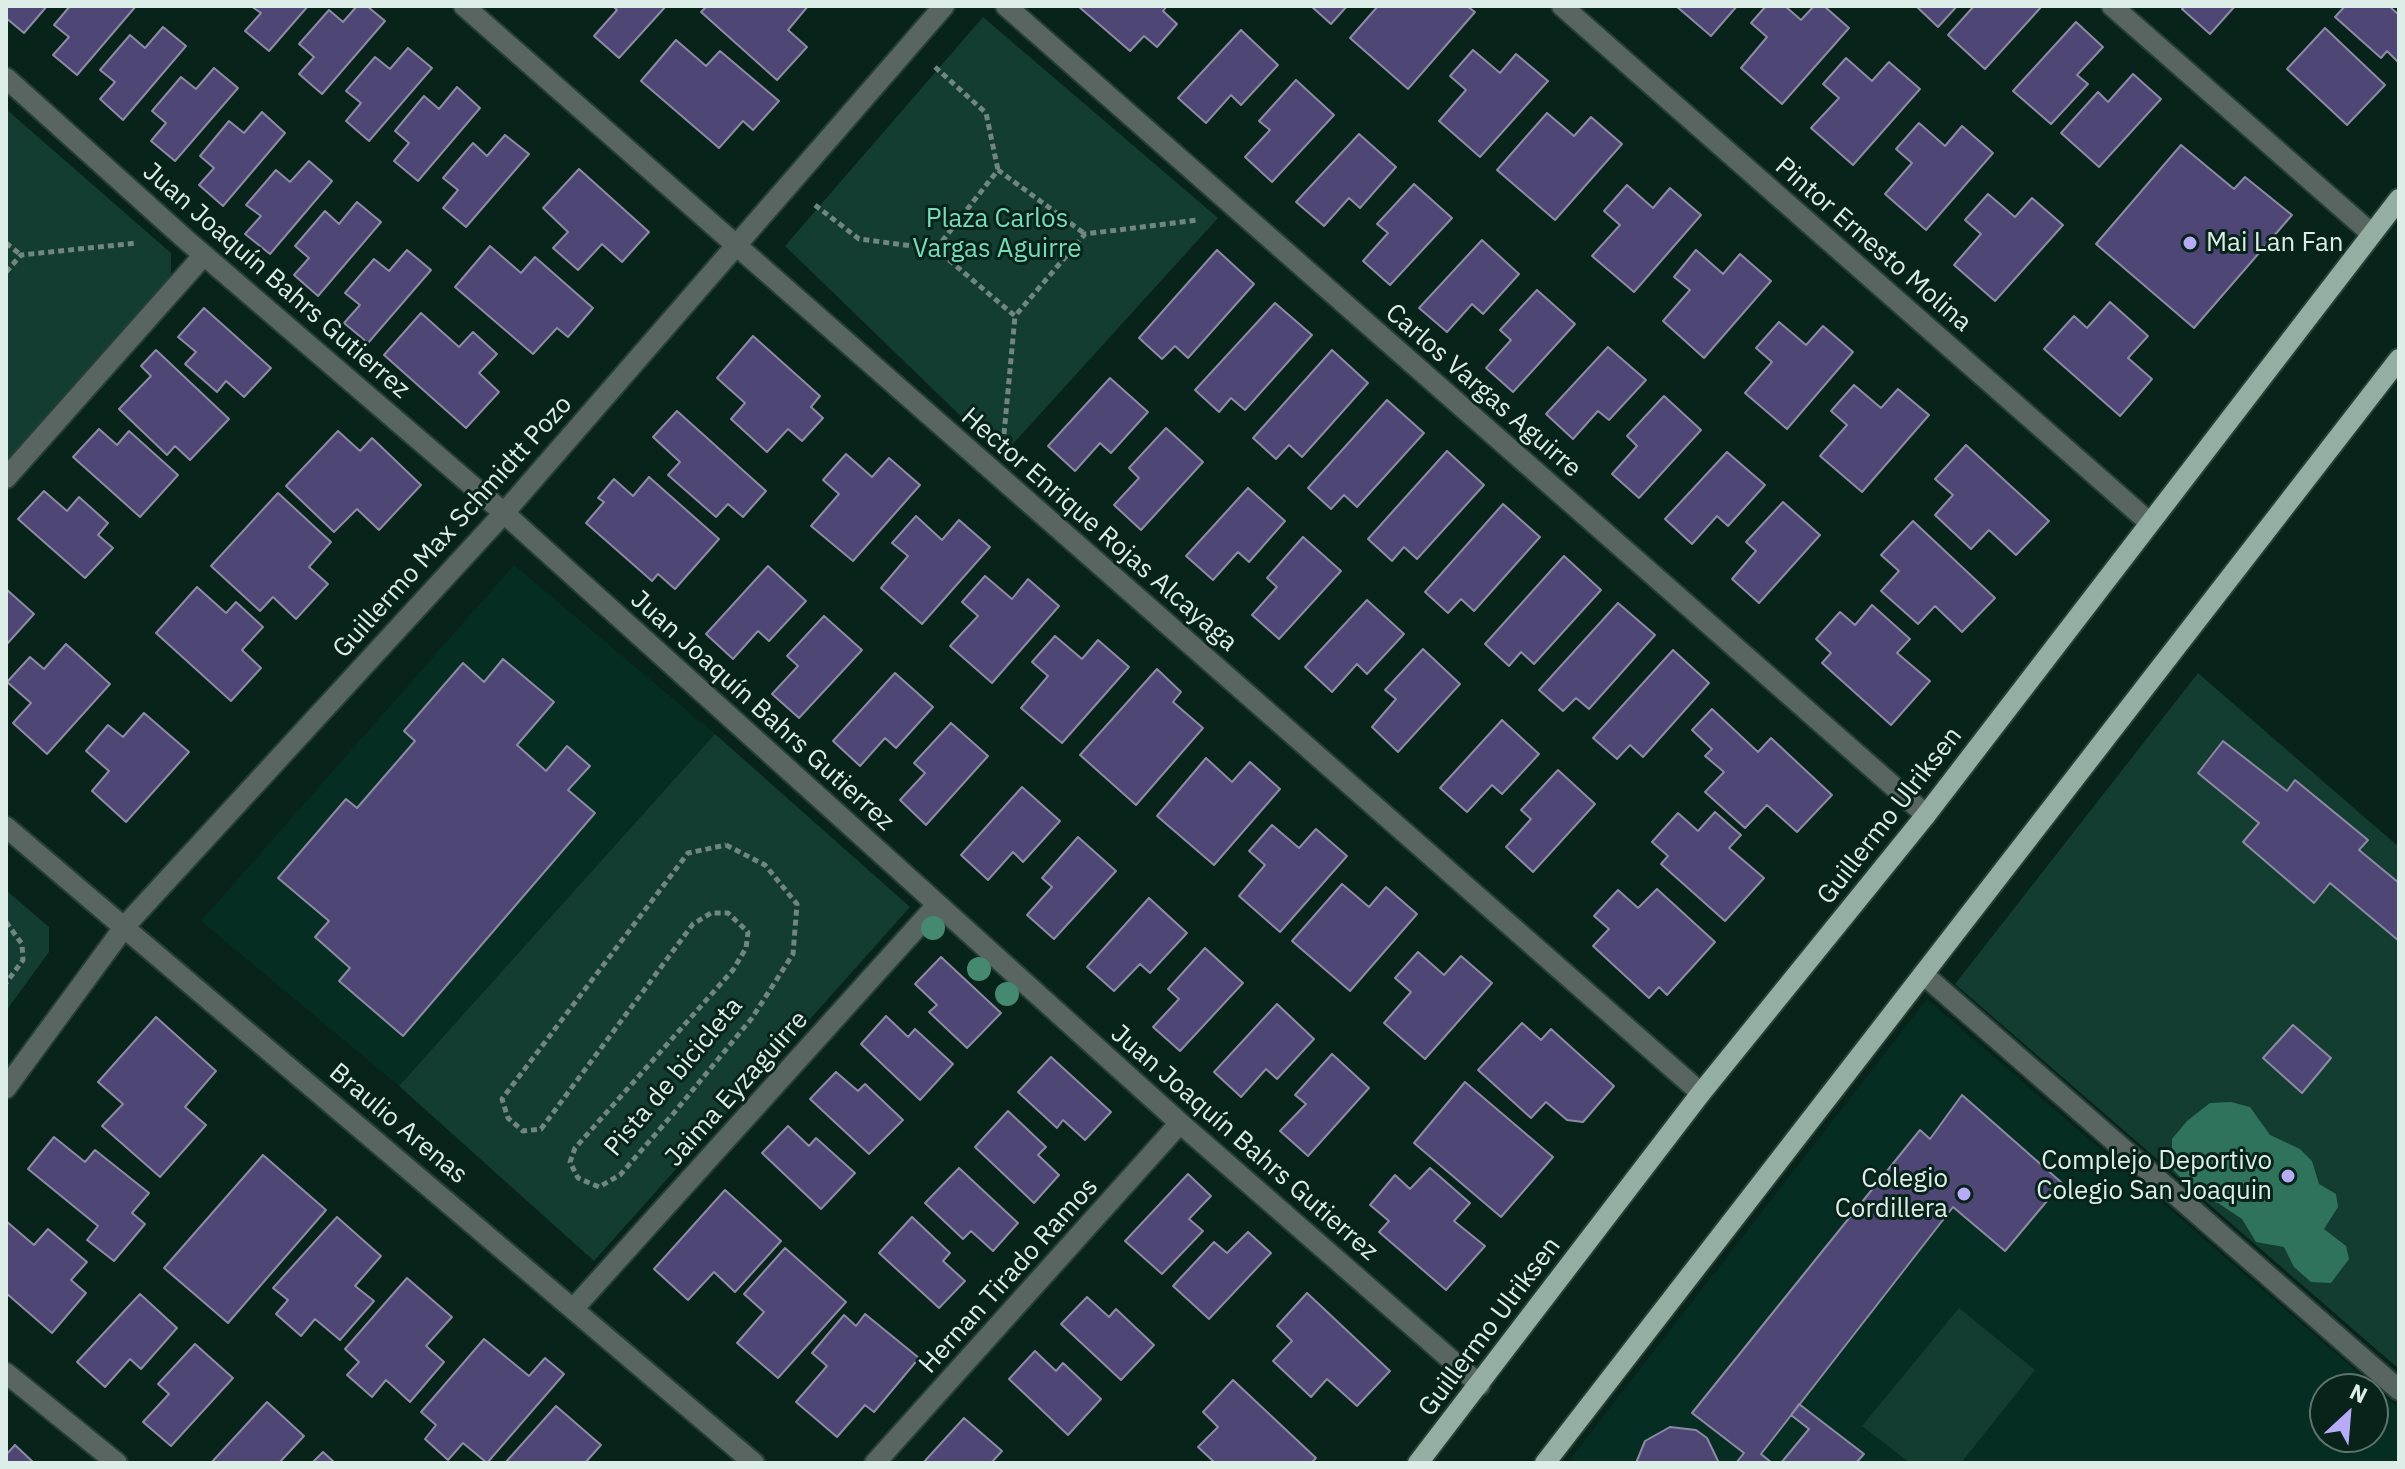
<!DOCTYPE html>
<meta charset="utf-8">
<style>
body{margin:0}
#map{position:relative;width:2405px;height:1469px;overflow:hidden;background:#07231a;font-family:"IBM Plex Sans",sans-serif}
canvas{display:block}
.frame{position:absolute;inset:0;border:8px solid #ddede7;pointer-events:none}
.north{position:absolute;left:2309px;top:1373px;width:80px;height:80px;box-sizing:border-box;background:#07231a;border:2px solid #5d746c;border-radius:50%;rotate:26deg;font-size:22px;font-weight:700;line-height:32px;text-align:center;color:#ddede7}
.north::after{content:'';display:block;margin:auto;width:28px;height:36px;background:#b7abf7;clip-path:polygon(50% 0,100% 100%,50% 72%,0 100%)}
</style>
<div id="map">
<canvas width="2405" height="1469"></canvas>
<div class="frame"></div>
<div class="north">N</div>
</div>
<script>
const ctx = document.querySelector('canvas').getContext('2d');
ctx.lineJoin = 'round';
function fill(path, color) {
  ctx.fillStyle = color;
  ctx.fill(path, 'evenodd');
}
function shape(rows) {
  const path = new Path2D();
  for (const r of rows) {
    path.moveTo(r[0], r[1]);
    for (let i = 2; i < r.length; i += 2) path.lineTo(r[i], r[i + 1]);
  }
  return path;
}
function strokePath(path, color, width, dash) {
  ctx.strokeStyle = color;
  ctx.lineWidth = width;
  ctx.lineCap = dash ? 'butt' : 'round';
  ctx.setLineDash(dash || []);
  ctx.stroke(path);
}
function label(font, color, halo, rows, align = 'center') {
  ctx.font = font + ' "IBM Plex Sans",sans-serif';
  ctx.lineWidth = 6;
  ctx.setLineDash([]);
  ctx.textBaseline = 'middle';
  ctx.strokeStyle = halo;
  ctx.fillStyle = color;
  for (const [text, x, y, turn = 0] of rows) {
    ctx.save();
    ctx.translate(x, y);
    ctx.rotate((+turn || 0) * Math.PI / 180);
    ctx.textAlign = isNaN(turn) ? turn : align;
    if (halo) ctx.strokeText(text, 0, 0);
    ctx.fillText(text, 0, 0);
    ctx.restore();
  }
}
const built = shape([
 [514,565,715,734,399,1086,201,921],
 [1927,999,2399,1408,2399,1463,1567,1463],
 [2325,1389,2373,1389,2373,1437,2325,1437]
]);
const green = shape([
 [983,17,1218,218,1002,456,785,246],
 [6,109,171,253,171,280,6,464],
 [2198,673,2399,847,2399,1369,1955,984],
 [715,734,910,907,594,1261,399,1086],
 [6,890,49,927,49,952,6,1011],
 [1959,1308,2035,1370,1961,1463,1910,1463,1862,1426]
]);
const water = shape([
 [2231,1102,2250,1107,2270,1135,2300,1149,2312,1161,2319,1184,2336,1194,2338,1207,2324,1229,2346,1246,2349,1259,2331,1283,2311,1282,2294,1267,2284,1247,2256,1242,2242,1219,2218,1203,2198,1197,2172,1168,2172,1139,2187,1121,2210,1103]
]);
const building = shape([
 [6,6,47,6,24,33,6,18,6,6],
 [70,6,136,6,77,75,53,55,69,37,54,25,70,6],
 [251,6,308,6,269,51,245,31,261,13,251,6],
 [357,6,367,6,385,21,322,94,299,74,314,57,299,44,329,10,343,22,357,6],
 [613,6,666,6,619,58,594,36,617,10,613,6],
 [707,6,808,6,788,30,807,47,777,80,701,12,707,6],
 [1078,6,1167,6,1163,11,1177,24,1157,47,1144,36,1130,51,1078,6],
 [1311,6,1347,6,1331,24,1311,6],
 [1378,6,1467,6,1475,12,1408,89,1350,38,1378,6],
 [1676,6,1737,6,1711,36,1676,6],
 [1766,6,1785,6,1801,20,1814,6,1824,6,1849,28,1782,104,1741,68,1767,37,1751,23,1766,6],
 [1916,6,1957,6,1938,27,1916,6],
 [1974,6,2042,6,1985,69,1948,35,1974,6],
 [2185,6,2235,6,2210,34,2182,9,2185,6],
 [2345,6,2389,6,2399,15,2399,63,2387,51,2381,58,2335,17,2345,6],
 [2076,22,2103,47,2077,75,2088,84,2051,124,2013,91,2076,22],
 [163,27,186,46,123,120,100,99,115,82,100,70,130,35,145,48,163,27],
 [2325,28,2385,85,2347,125,2287,69,2325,28],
 [1241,30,1278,65,1241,105,1231,95,1206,123,1178,98,1241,30],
 [676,40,706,66,720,51,779,101,753,130,743,121,719,148,641,81,676,40],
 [408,48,432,68,369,141,346,121,361,103,346,91,375,57,390,69,408,48],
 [1473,50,1500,73,1516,54,1548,81,1480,157,1439,121,1466,90,1450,76,1473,50],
 [1846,58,1872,81,1889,62,1920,89,1853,165,1811,128,1839,98,1823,84,1846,58],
 [214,68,238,88,175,161,151,141,166,123,152,111,181,77,196,89,214,68],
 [2133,74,2161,99,2099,167,2061,133,2098,92,2108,102,2133,74],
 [1296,80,1334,115,1272,182,1245,157,1270,130,1259,121,1296,80],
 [457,87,480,108,418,181,394,161,409,143,395,131,424,96,439,109,457,87],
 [262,112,285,133,223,206,199,185,214,168,200,156,229,121,244,133,262,112],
 [1547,113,1574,136,1591,117,1622,144,1555,220,1497,170,1547,113],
 [1919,123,1945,146,1962,126,1993,153,1926,230,1885,194,1912,163,1896,149,1919,123],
 [1359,134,1396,167,1360,208,1349,198,1324,226,1296,202,1359,134],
 [505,135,529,154,466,227,443,208,458,190,443,178,473,143,487,156,505,135],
 [2181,145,2234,189,2245,177,2292,215,2194,328,2096,244,2181,145],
 [309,161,332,181,270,254,245,234,261,216,246,205,276,170,290,182,309,161],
 [579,169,649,232,622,262,602,244,578,270,553,248,568,232,543,208,579,169],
 [1414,184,1452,218,1390,285,1363,261,1388,233,1377,224,1414,184],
 [1627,185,1653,208,1670,188,1701,215,1634,292,1592,256,1620,225,1604,211,1627,185],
 [1988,194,2015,217,2032,198,2063,225,1995,301,1954,265,1981,234,1965,220,1988,194],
 [357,202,381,222,318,296,294,275,309,258,295,246,325,211,339,224,357,202],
 [1482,240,1519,274,1483,314,1472,304,1447,332,1419,308,1482,240],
 [490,246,521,273,535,257,593,308,568,337,557,328,533,354,455,287,490,246],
 [407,250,431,270,368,343,344,323,360,305,345,293,374,259,389,271,407,250],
 [1217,250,1254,284,1188,358,1175,346,1162,359,1139,338,1217,250],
 [1696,250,1723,274,1740,254,1771,281,1704,358,1663,321,1690,290,1674,277,1696,250],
 [1537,290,1575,324,1513,392,1486,368,1511,340,1500,330,1537,290],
 [2110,302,2148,336,2128,358,2152,379,2120,416,2044,349,2074,316,2087,328,2110,302],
 [1275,303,1312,335,1245,410,1231,398,1219,412,1195,390,1275,303],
 [204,308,271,368,244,397,226,381,217,392,185,364,196,352,178,337,204,308],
 [421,313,459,347,473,332,497,354,479,373,499,392,466,428,384,355,421,313],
 [1779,322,1806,345,1823,326,1853,352,1787,429,1745,393,1772,362,1756,348,1779,322],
 [753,336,820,396,811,407,823,418,802,441,788,429,767,452,731,419,745,403,717,378,753,336],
 [1608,347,1646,380,1609,420,1598,411,1573,439,1546,414,1608,347],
 [156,350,229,419,190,460,175,446,167,455,119,409,151,376,141,366,156,350],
 [1332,350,1368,383,1302,457,1289,445,1276,459,1253,438,1332,350],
 [1110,378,1148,412,1111,453,1100,443,1075,471,1048,446,1110,378],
 [1854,385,1881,408,1898,389,1929,415,1862,492,1820,456,1847,425,1831,411,1854,385],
 [1664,396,1701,430,1639,498,1612,474,1637,446,1627,436,1664,396],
 [1387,400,1424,433,1357,507,1344,495,1331,509,1308,488,1387,400],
 [677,411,766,491,743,517,728,504,716,517,668,475,680,462,653,437,677,411],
 [1166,428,1203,462,1141,530,1114,505,1139,478,1129,468,1166,428],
 [99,429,117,445,129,431,178,475,140,517,73,457,99,429],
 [338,431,360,451,372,438,421,485,379,530,357,509,334,532,286,486,338,431],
 [1966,445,2049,521,2016,555,1989,530,1971,549,1935,515,1953,495,1935,479,1966,445],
 [1447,451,1484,485,1417,559,1404,547,1392,561,1368,539,1447,451],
 [1727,452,1765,485,1728,526,1717,516,1692,544,1665,519,1727,452],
 [846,454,872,477,889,458,920,485,853,561,811,526,839,494,823,480,846,454],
 [649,477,719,539,675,589,658,574,652,581,586,523,604,502,598,498,614,479,633,496,649,477],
 [1248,488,1285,521,1249,562,1238,552,1213,580,1186,556,1248,488],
 [44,491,67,511,79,497,108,523,98,535,113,548,85,578,18,519,44,491],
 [278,493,331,542,309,567,328,584,296,619,273,597,260,611,211,566,278,493],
 [1783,502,1820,535,1759,603,1732,579,1756,551,1746,542,1783,502],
 [1503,504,1540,537,1474,611,1461,599,1448,613,1425,592,1503,504],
 [916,516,942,540,959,520,990,547,922,624,881,588,908,556,892,543,916,516],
 [1913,521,1995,598,1962,632,1935,606,1918,624,1881,591,1899,571,1881,555,1913,521],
 [1303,537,1341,571,1279,639,1252,615,1277,587,1267,578,1303,537],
 [1564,556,1601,590,1534,664,1521,652,1509,666,1485,644,1564,556],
 [768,566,806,601,769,641,758,631,733,659,706,634,768,566],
 [985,576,1012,599,1028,579,1059,606,992,683,950,646,978,616,962,602,985,576],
 [197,587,226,613,236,602,263,627,242,650,261,668,231,701,156,633,197,587],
 [6,589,34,614,6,645,6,589],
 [1367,600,1404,634,1367,674,1357,664,1332,692,1305,667,1367,600],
 [1618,603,1655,635,1589,709,1576,698,1563,711,1539,690,1618,603],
 [1872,605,1910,639,1897,653,1930,681,1891,725,1822,663,1831,653,1816,639,1840,612,1855,625,1872,605],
 [824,616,862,650,799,718,772,694,798,666,787,656,824,616],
 [1055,636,1082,659,1098,640,1129,667,1062,743,1021,708,1048,676,1032,662,1055,636],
 [66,644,110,684,47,754,13,723,31,703,7,682,30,657,44,669,66,644],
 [1423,649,1460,684,1398,752,1372,727,1396,699,1385,690,1423,649],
 [1673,650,1709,683,1643,757,1630,745,1617,759,1593,738,1673,650],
 [503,659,554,702,517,745,546,771,567,746,590,766,568,790,595,813,403,1036,339,981,350,968,315,937,329,921,278,878,346,799,357,808,415,741,404,731,463,663,484,682,503,659],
 [1157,669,1181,692,1173,702,1203,728,1136,805,1080,755,1157,669],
 [895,673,933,707,896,748,885,738,860,766,833,741,895,673],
 [1712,709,1758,752,1771,738,1832,795,1797,832,1767,805,1745,828,1705,792,1724,772,1705,756,1712,749,1692,730,1712,709],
 [144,713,189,752,126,822,92,791,109,771,86,751,108,725,123,737,144,713],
 [1502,720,1539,754,1502,794,1492,785,1467,812,1440,788,1502,720],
 [951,723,988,756,926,825,900,800,925,773,914,763,951,723],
 [2223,741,2287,791,2295,780,2368,840,2359,850,2399,883,2399,941,2330,883,2314,903,2243,842,2259,823,2198,773,2223,741],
 [1206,758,1232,782,1250,762,1280,789,1214,865,1157,816,1206,758],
 [1558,770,1595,804,1533,872,1506,847,1531,819,1521,810,1558,770],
 [1022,787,1060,821,1023,862,1013,852,988,880,961,855,1022,787],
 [1715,812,1741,835,1729,848,1764,878,1725,921,1661,864,1668,856,1652,842,1678,813,1698,831,1715,812],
 [1272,825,1299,848,1316,829,1347,856,1280,932,1239,896,1265,865,1249,851,1272,825],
 [1078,837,1116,871,1054,939,1027,915,1052,887,1042,878,1078,837],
 [1342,884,1369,907,1386,887,1417,914,1350,991,1292,941,1342,884],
 [1657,889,1715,942,1667,995,1659,987,1649,998,1593,946,1609,929,1594,916,1618,890,1638,908,1657,889],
 [1149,898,1187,933,1150,973,1140,964,1114,991,1087,967,1149,898],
 [1205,948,1243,983,1180,1051,1153,1027,1179,999,1168,989,1205,948],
 [1418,952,1444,975,1461,956,1492,983,1425,1059,1384,1023,1411,992,1395,978,1418,952],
 [941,957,1001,1013,967,1048,929,1012,937,1005,915,984,941,957],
 [1277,1004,1314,1039,1277,1079,1266,1069,1241,1097,1214,1072,1277,1004],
 [886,1016,908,1037,915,1029,953,1064,920,1100,861,1044,886,1016],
 [156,1017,216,1071,185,1107,206,1125,160,1177,102,1126,123,1104,98,1082,156,1017],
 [1522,1023,1541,1040,1551,1029,1614,1086,1583,1122,1567,1120,1546,1102,1531,1118,1478,1070,1522,1023],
 [2293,1025,2331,1058,2302,1093,2263,1058,2293,1025],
 [1332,1054,1369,1088,1308,1156,1280,1131,1306,1104,1295,1095,1332,1054],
 [1051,1057,1111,1112,1085,1140,1063,1120,1057,1128,1018,1092,1051,1057],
 [836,1072,858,1091,865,1084,903,1120,869,1154,810,1099,836,1072],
 [1465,1082,1553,1157,1501,1217,1414,1143,1465,1082],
 [1962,1095,2062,1183,2005,1251,1953,1207,1761,1454,1772,1463,1736,1463,1744,1453,1692,1413,1920,1130,1930,1139,1962,1095],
 [1008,1111,1046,1147,1038,1155,1059,1175,1034,1203,975,1147,1008,1111],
 [788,1126,809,1146,816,1138,855,1173,821,1209,762,1153,788,1126],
 [54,1137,85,1162,95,1150,149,1193,132,1213,145,1224,114,1261,87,1240,98,1226,28,1169,54,1137],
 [263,1155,326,1210,228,1323,164,1268,263,1155],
 [959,1168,1018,1223,993,1251,971,1231,963,1239,925,1203,959,1168],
 [1430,1168,1470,1203,1454,1221,1485,1246,1446,1290,1379,1232,1389,1221,1370,1205,1395,1175,1410,1189,1430,1168],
 [1188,1174,1211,1196,1189,1219,1203,1231,1162,1274,1125,1241,1188,1174],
 [725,1190,781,1241,735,1292,714,1272,688,1300,654,1269,725,1190],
 [337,1217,381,1256,355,1286,374,1301,340,1340,315,1319,301,1336,276,1314,288,1300,273,1288,337,1217],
 [912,1217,950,1253,943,1261,965,1281,939,1308,879,1253,912,1217],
 [6,1221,34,1245,48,1229,87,1262,71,1280,86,1293,52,1333,6,1293,6,1221],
 [1248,1232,1271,1253,1209,1319,1173,1286,1214,1242,1227,1253,1248,1232],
 [785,1248,846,1302,778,1378,737,1343,764,1312,744,1294,785,1248],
 [407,1278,452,1317,426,1346,444,1362,410,1402,386,1380,372,1397,347,1375,359,1362,345,1349,407,1278],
 [1307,1293,1390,1371,1357,1406,1327,1379,1311,1397,1273,1361,1292,1341,1277,1326,1307,1293],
 [140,1294,177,1328,141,1369,130,1359,105,1387,77,1362,140,1294],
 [1087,1297,1109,1317,1116,1309,1154,1345,1121,1380,1061,1324,1087,1297],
 [865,1314,919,1358,874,1412,865,1405,837,1437,796,1402,827,1366,812,1353,844,1315,856,1326,865,1314],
 [484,1339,529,1376,545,1358,564,1374,487,1463,463,1443,448,1460,425,1439,436,1425,421,1412,484,1339],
 [195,1344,233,1378,171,1446,143,1422,169,1394,158,1384,195,1344],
 [1035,1351,1056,1371,1063,1363,1101,1399,1068,1435,1009,1379,1035,1351],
 [1233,1380,1316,1458,1311,1463,1215,1463,1198,1447,1218,1427,1203,1412,1233,1380],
 [267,1402,304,1436,279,1463,211,1463,267,1402],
 [1799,1404,1864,1454,1856,1463,1781,1463,1809,1429,1791,1415,1799,1404],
 [556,1406,601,1445,585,1463,505,1463,556,1406],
 [964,1418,1002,1451,991,1463,923,1463,964,1418],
 [1670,1427,1696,1430,1707,1438,1719,1463,1636,1463,1645,1441,1670,1427],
 [15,1445,34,1463,6,1463,6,1455,15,1445],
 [323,1452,335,1463,312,1463,323,1452]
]);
const path = shape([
 [935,67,986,113,998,170],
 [815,205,859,239,936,249,1015,316,1085,234,1198,220],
 [6,243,21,255],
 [936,249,998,170,1085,234],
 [6,272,21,255,137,243],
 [1004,434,1015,316],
 [726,845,765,865,797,904,793,954,752,1018,673,1114,620,1175,599,1187,578,1178,570,1162,575,1148,733,970,746,948,748,932,728,913,711,913,693,924,541,1129,523,1131,508,1118,502,1099,688,853,726,845],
 [6,922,22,944,23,960,6,983]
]);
const minor = shape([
 [464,6,1701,1093],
 [1006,6,1926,815],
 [1562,6,2150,523],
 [2112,6,2372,234],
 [6,78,184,238,504,513,1180,1123,1480,1385],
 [6,478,204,255],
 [6,827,754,1463],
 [1923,974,2399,1390],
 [6,1088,125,926,504,513,944,6],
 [574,1308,937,905],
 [6,1373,117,1463],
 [875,1463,1180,1123]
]);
const major = shape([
 [1418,1463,1701,1093,1926,815,2399,199],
 [1545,1463,2399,359]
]);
const trees = [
 [933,928],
 [979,969],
 [1007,994]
];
const markers = [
 [2190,243,8,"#b7abf7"],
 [2288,1176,8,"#b7abf7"],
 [1964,1194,8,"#b7abf7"]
];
const parkNames = [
 ["Plaza Carlos",997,219],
 ["Vargas Aguirre",997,249]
];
const poiNames = [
 ["Mai Lan Fan",2206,243,"left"],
 ["Complejo Deportivo",2272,1161],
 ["Colegio San Joaquin",2272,1191],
 ["Colegio",1948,1179],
 ["Cordillera",1948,1209]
];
const streetNames = [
 ["Pintor Ernesto Molina",1873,245,41],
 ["Juan Joaquín Bahrs Gutierrez",276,281,41],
 ["Carlos Vargas Aguirre",1483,391,41],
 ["Guillermo Max Schmidtt Pozo",453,527,-48],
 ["Hector Enrique Rojas Alcayaga",1099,530,41],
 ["Juan Joaquín Bahrs Gutierrez",762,711,42],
 ["Guillermo Ulriksen",1890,816,-52],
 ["Pista de bicicleta",674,1077,-50],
 ["Jaima Eyzaguirre",737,1089,-48],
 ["Braulio Arenas",398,1124,40],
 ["Juan Joaquín Bahrs Gutierrez",1244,1143,41],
 ["Hernan Tirado Ramos",1009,1276,-48],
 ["Guillermo Ulriksen",1490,1327,-53]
];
fill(built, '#062d22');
fill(green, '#133d30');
fill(water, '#30735d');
fill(building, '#4e4675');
strokePath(building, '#8d8aa4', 2);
strokePath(minor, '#253f37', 24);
strokePath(major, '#253f37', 24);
strokePath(path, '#70867f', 5, [6, 4]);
strokePath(minor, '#596560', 20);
strokePath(major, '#94aea3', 20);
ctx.fillStyle = '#458971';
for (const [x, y] of trees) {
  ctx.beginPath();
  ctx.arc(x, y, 12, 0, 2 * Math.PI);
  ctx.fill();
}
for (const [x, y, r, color] of markers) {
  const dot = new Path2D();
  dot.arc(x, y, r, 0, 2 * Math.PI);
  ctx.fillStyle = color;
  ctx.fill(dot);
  strokePath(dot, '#07231a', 3);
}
label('26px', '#78dcb9', '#07231a', parkNames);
label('26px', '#ddede7', '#07231a', poiNames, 'right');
label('26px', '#ddede7', '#07231a', streetNames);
</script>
